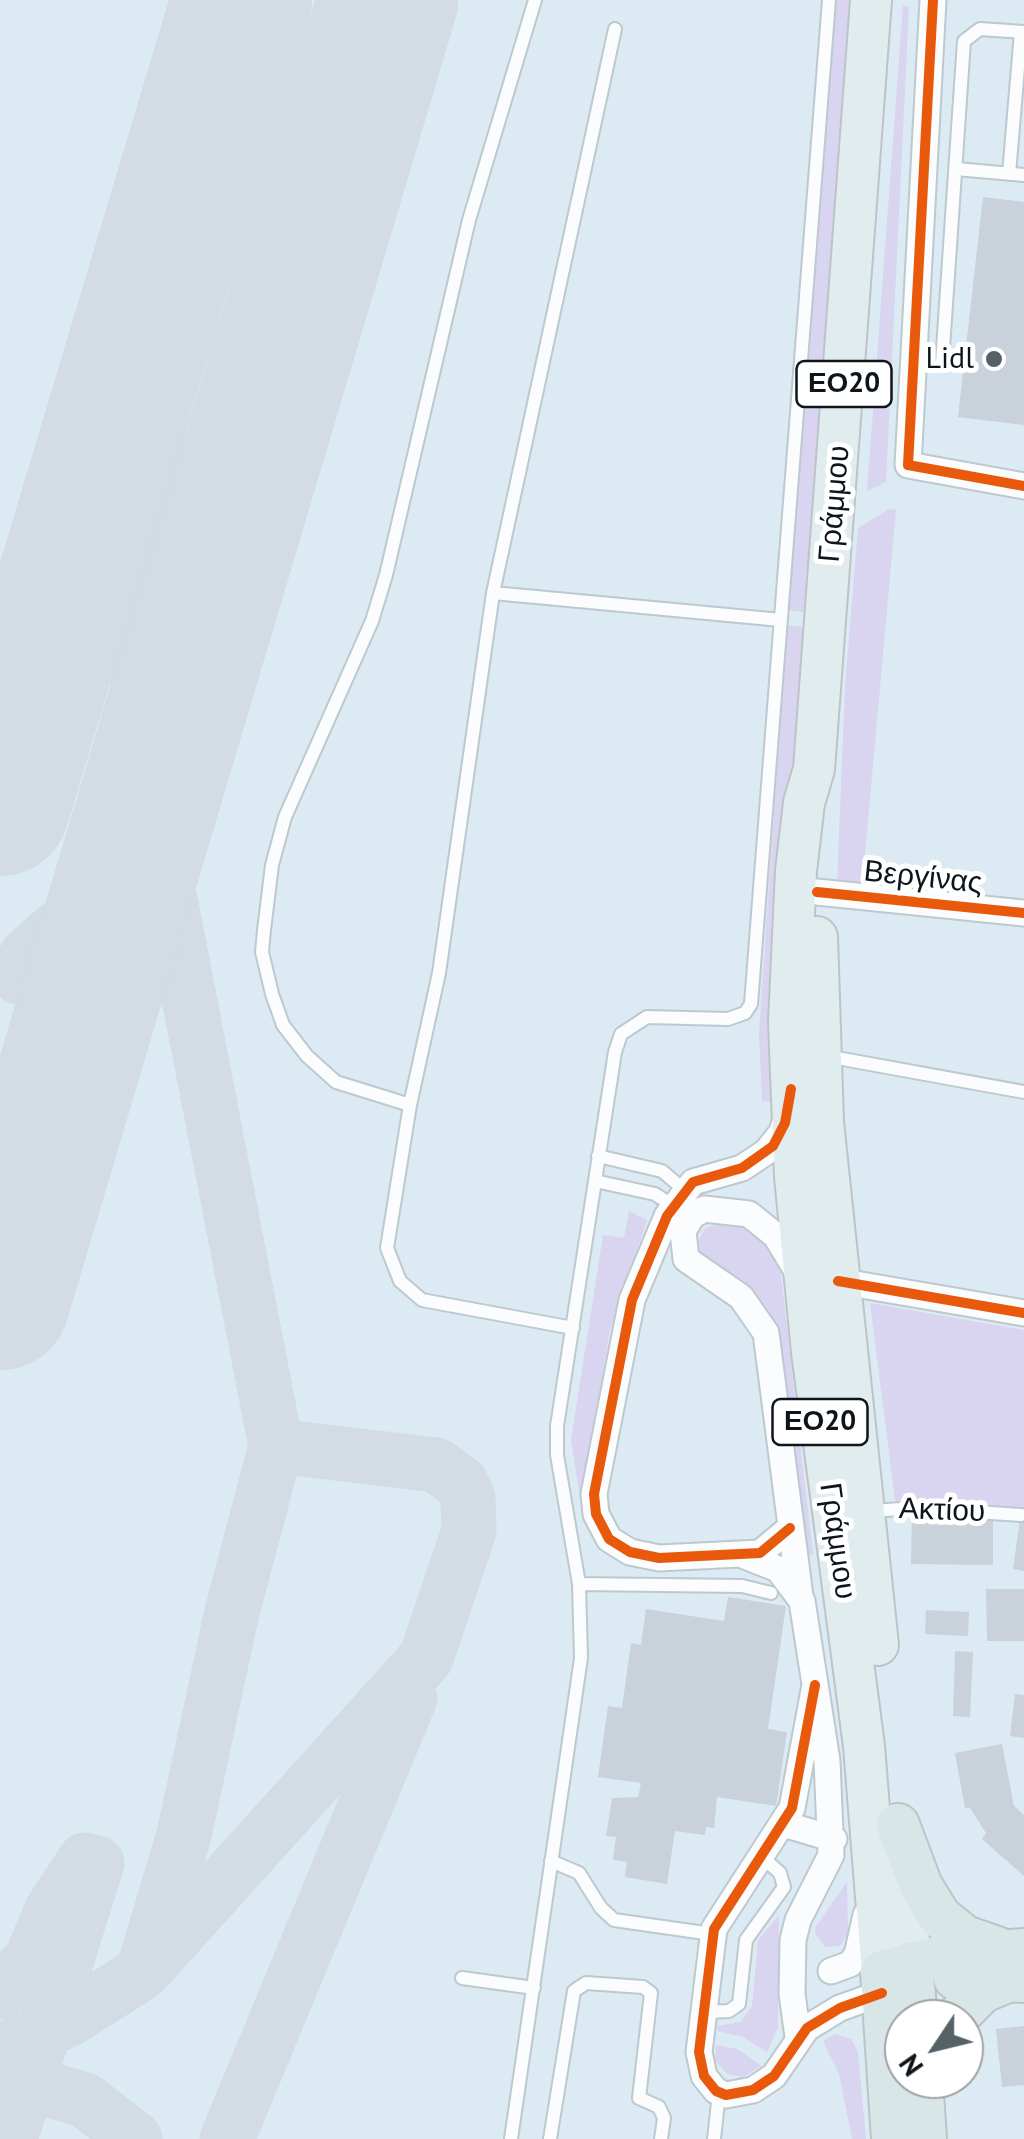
<!DOCTYPE html>
<meta charset="utf-8">
<style>
body{margin:0}
#map{position:relative;width:1024px;height:2139px;overflow:hidden;background:#dceaf3;font-family:"PT Sans",sans-serif}
canvas{display:block}
.north{position:absolute;left:884px;top:1999px;width:100px;height:100px;box-sizing:border-box;background:#fff;border:2px solid #9ea1a4;border-radius:50%;rotate:235deg;font-size:28px;font-weight:700;line-height:40px;text-align:center;color:#0d151b}
.north::after{content:'';display:block;margin:auto;width:35px;height:45px;background:#556067;clip-path:polygon(50% 0,100% 100%,50% 72%,0 100%)}
</style>
<div id="map">
<canvas width="1024" height="2139"></canvas>
<div class="north">N</div>
</div>
<script>
const ctx = document.querySelector('canvas').getContext('2d');
ctx.lineJoin = 'round';
function fill(path, color) {
  ctx.fillStyle = color;
  ctx.fill(path, 'evenodd');
}
function shape(rows) {
  const path = new Path2D();
  for (const r of rows) {
    path.moveTo(r[0], r[1]);
    for (let i = 2; i < r.length; i += 2) path.lineTo(r[i], r[i + 1]);
  }
  return path;
}
function strokePath(path, color, width, dash) {
  ctx.strokeStyle = color;
  ctx.lineWidth = width;
  ctx.lineCap = dash ? 'butt' : 'round';
  ctx.setLineDash(dash || []);
  ctx.stroke(path);
}
function label(font, color, halo, rows, align = 'center') {
  ctx.font = font + ' "PT Sans",sans-serif';
  ctx.lineWidth = 10;
  ctx.setLineDash([]);
  ctx.textBaseline = 'middle';
  ctx.strokeStyle = halo;
  ctx.fillStyle = color;
  for (const [text, x, y, turn = 0] of rows) {
    ctx.save();
    ctx.translate(x, y);
    ctx.rotate((+turn || 0) * Math.PI / 180);
    ctx.textAlign = isNaN(turn) ? turn : align;
    if (halo) ctx.strokeText(text, 0, 0);
    ctx.fillText(text, 0, 0);
    ctx.restore();
  }
}
const green = shape([
 [836,0,857,0,809,613,788,610],
 [903,5,909,7,886,482,867,491],
 [889,509,896,510,862,887,837,883,845,687,858,528],
 [787,625,808,628,773,1102,762,1101,759,1032],
 [629,1211,647,1220,610,1330,581,1504,571,1440,603,1235,624,1238],
 [722,1221,740,1222,756,1234,780,1266,813,1554,808,1557,777,1324,757,1296,698,1252,698,1240,705,1229],
 [870,1303,1024,1330,1024,1512,895,1501],
 [847,1882,848,1934,840,1946,825,1947,815,1934,816,1926],
 [779,1915,778,2027,767,2052,743,2037,717,2031,717,2026,740,2022,752,2006,758,1940],
 [835,2034,851,2039,858,2052,866,2139,852,2139,839,2074,823,2041],
 [716,2045,737,2049,762,2066,743,2077,727,2074,715,2060]
]);
const taxiway = shape([
 [18,977,26,956,56,929,111,913,131,918,150,933,176,975],
 [143,1972,184,1835,232,1612,276,1446,139,740,136,619,174,459],
 [0,1992,31,1960,52,1910,85,1860,97,1863,10,2139],
 [0,2052,71,2018,143,1972,426,1658,469,1531,468,1498,461,1483,436,1465,276,1446],
 [0,2066,57,2092,85,2100,135,2139],
 [227,2139,410,1698]
]);
const runway = shape([
 [0,806,242,0],
 [0,1300,388,0]
]);
const building = shape([
 [983,197,1024,202,1024,425,958,417],
 [912,1515,993,1516,993,1565,911,1564],
 [1020,1520,1024,1520,1024,1571,1013,1569],
 [986,1589,1024,1589,1024,1641,987,1641],
 [728,1597,786,1606,768,1729,787,1732,776,1806,717,1797,714,1828,706,1827,705,1835,675,1831,667,1884,625,1877,627,1862,613,1860,616,1837,606,1836,612,1798,638,1797,641,1783,598,1777,608,1706,622,1708,631,1643,641,1645,646,1609,724,1621],
 [926,1610,969,1612,968,1636,925,1634],
 [955,1651,973,1652,970,1717,953,1716],
 [1015,1694,1024,1695,1024,1738,1010,1736],
 [1002,1744,1014,1806,1024,1815,1024,1876,982,1839,986,1833,970,1808,965,1808,955,1753],
 [1024,2026,1024,2085,1002,2087,996,2029]
]);
const service = shape([
 [956,169,1024,175],
 [1009,174,1021,32],
 [942,363,964,41,980,29,1024,32],
 [493,593,615,29],
 [826,1056,1024,1092],
 [410,1105,336,1082,307,1056,283,1025,272,994,262,952,264,930,272,865,285,817,372,621,386,575,469,220,535,0],
 [598,1156,662,1171,688,1193],
 [595,1181,655,1194,676,1208],
 [573,1328,422,1300,400,1281,387,1248,410,1105,439,973,493,593,781,620],
 [871,1511,916,1508,1021,1515],
 [579,1584,742,1586,771,1593],
 [551,1861,579,1873,601,1908,614,1920,712,1934],
 [462,1978,534,1988],
 [703,2012,729,2011,739,2004,746,1940,784,1887,780,1873,761,1856],
 [511,2139,581,1658,579,1584,557,1455,557,1426,615,1052,621,1034,647,1017,728,1019,745,1013,751,1004,829,0],
 [550,2139,574,1991,586,1983,643,1987,651,1993,639,2098,659,2107,664,2118,661,2139],
 [714,2139,719,2093]
]);
const minor = shape([
 [933,0,908,465,1024,486],
 [817,892,1024,913],
 [787,1115,782,1132,766,1152,742,1168,693,1182,667,1216,632,1300,594,1494,596,1514,609,1539,630,1552,659,1558,760,1553,790,1528],
 [797,1271,776,1236,749,1214,704,1209,692,1216,683,1231,686,1259,741,1297,766,1333,800,1596],
 [838,1281,1024,1313],
 [745,1556,778,1569,802,1601,827,1761,831,1855,798,1920,793,1940,792,1994,798,2037],
 [815,1685,792,1808,714,1929,699,2052,704,2076,716,2091,726,2095,753,2090,774,2076,807,2028,840,2008,882,1993],
 [784,1824,834,1839],
 [831,1971,850,1964,857,1955,866,1915]
]);
const primary = shape([
 [871,0,814,769,804,803,796,871,789,1022,795,1176,812,1352,864,1746,882,1972],
 [817,937,823,1122,878,1645],
 [900,1847,911,1963]
]);
const trunk = shape([
 [898,1825,921,1886,940,1917,965,1937,997,1948],
 [911,1963,916,2019],
 [955,1978,1024,1981],
 [955,2019,983,1991,1012,1979],
 [921,2079,925,2139],
 [893,2139,882,1972,943,1956,1024,1950]
]);
const cycleway = shape([
 [933,0,908,465,1024,486],
 [817,892,1024,913],
 [838,1281,1024,1313],
 [790,1528,760,1553,659,1558,630,1552,609,1539,596,1514,594,1494,632,1300,667,1216,693,1182,742,1168,773,1146,785,1123,791,1089],
 [815,1685,792,1808,714,1929,699,2052,704,2076,716,2091,726,2095,753,2090,774,2076,807,2028,840,2008,882,1993]
]);
const markers = [
 [994,359,10,"#556067"]
];
const shields = [
 [844,384,95],
 [820,1422,95]
];
const shieldNames = [
 ["ΕΟ20",844,384],
 ["ΕΟ20",820,1422]
];
const poiNames = [
 ["Lidl",974,359]
];
const streetNames = [
 ["Γράμμου",835,504,-85],
 ["Βεργίνας",923,878,6],
 ["Ακτίου",942,1511,2],
 ["Γράμμου",837,1541,82]
];
fill(green, '#d9d5f1');
strokePath(taxiway, '#d2dce2', 55);
strokePath(runway, '#d2dce2', 140);
fill(building, '#c9d1da');
strokePath(service, '#bdc8cf', 16);
strokePath(minor, '#bdc8cf', 29);
strokePath(primary, '#bdc4c9', 44);
strokePath(trunk, '#bdc4c9', 46);
strokePath(service, '#fafcfd', 12);
strokePath(minor, '#fafcfd', 25);
strokePath(primary, '#e1ecee', 40);
strokePath(trunk, '#d9e6e8', 42);
strokePath(cycleway, '#e8590c', 10);
for (const [x, y, r, color] of markers) {
  const dot = new Path2D();
  dot.arc(x, y, r, 0, 2 * Math.PI);
  ctx.fillStyle = color;
  ctx.fill(dot);
  strokePath(dot, '#fff', 4);
}
for (const [x, y, w] of shields) {
  const box = new Path2D();
  box.roundRect(x - w / 2, y - 23, w, 46, 8);
  ctx.fillStyle = '#fff';
  ctx.fill(box);
  strokePath(box, '#0d151b', 2.5);
}
label('bold 28px', '#0d151b', null, shieldNames);
label('30px', '#0d151b', '#fff', poiNames, 'right');
label('30px', '#0d151b', '#fff', streetNames);
</script>
